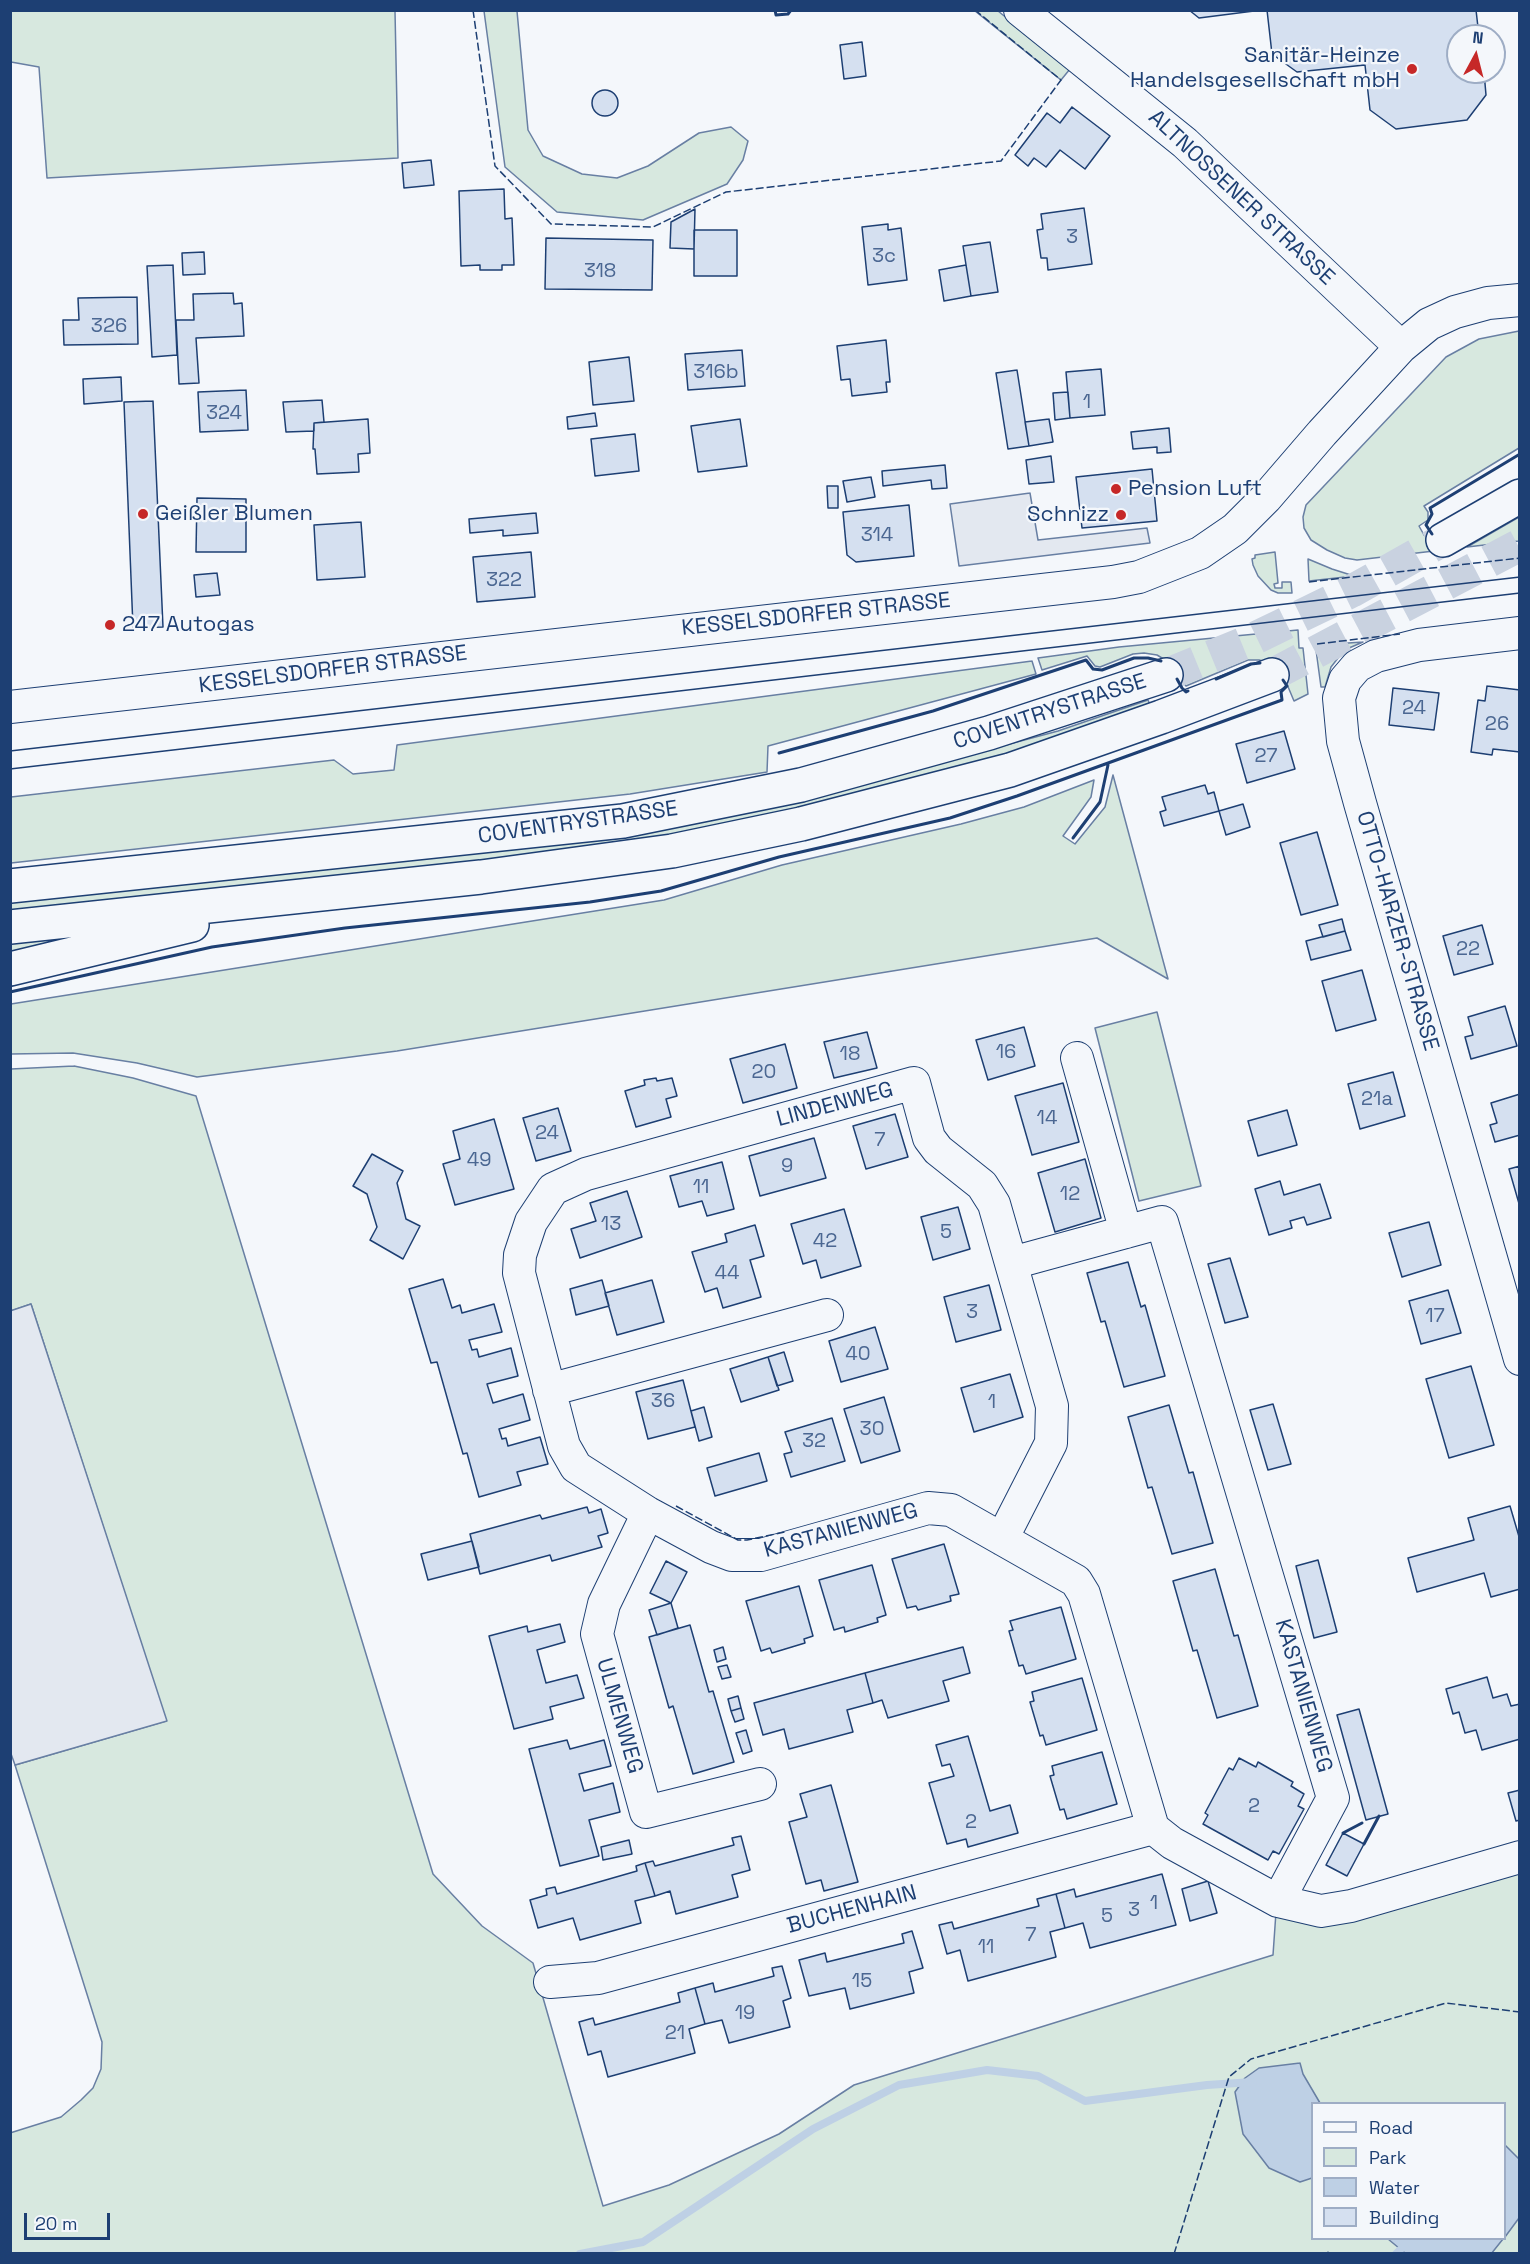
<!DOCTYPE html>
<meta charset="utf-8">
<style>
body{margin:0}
#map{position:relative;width:1530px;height:2264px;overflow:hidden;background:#f4f7fb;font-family:"Space Grotesk",sans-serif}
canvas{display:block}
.frame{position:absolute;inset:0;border:12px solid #1d3f73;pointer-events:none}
.legend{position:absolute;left:1311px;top:2102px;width:195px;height:138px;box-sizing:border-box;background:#f4f7fb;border:2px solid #9eadc5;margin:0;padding:8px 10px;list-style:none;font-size:18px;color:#1d3f73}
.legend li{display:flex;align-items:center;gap:12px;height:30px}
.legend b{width:30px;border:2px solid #9eadc5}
.north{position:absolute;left:1446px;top:24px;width:60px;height:60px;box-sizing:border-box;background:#f4f7fb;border:2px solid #9eadc5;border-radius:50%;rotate:7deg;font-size:16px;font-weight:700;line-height:24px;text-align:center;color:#1d3f73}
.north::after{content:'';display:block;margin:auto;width:21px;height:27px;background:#c62828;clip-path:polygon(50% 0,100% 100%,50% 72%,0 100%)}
.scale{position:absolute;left:24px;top:2213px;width:86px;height:27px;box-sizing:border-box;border:3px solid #1d3f73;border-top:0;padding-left:8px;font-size:18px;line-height:21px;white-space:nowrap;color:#1d3f73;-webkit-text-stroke:4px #f4f7fb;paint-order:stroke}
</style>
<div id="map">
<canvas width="1530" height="2264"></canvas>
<div class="frame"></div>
<ul class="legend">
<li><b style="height:8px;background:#f4f7fb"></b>Road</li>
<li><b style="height:16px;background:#d7e8df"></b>Park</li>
<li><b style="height:16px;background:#bed0e5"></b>Water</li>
<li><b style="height:16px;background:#d5e0f0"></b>Building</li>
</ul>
<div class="north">N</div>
<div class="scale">20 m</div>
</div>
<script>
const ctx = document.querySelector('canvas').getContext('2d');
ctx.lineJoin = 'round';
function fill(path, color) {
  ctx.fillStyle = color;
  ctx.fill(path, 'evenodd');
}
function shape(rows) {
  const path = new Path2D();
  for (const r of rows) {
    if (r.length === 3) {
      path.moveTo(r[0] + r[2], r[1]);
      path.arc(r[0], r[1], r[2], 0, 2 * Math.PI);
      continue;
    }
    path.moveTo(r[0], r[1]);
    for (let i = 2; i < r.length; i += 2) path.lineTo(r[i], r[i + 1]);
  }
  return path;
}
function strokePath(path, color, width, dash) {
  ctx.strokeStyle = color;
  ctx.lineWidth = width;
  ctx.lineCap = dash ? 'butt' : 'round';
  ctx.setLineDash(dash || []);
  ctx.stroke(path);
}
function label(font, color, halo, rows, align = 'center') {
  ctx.font = font + ' "Space Grotesk",sans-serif';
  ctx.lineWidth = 4.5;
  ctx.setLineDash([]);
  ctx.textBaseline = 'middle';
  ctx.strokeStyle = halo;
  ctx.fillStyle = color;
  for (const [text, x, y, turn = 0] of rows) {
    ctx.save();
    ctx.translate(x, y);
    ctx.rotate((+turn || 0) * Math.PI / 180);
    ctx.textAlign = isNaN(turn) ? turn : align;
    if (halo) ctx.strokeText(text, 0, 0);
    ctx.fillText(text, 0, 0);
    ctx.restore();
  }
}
const green = shape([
 [10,11,395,11,398,158,47,178,39,67,11,62,10,11],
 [484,11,517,11,528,130,543,156,582,174,617,178,648,166,699,133,731,127,748,141,743,160,727,184,643,220,557,212,505,167,484,11],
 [975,11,998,11,1070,69,1061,80,975,11],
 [1519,331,1519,448,1424,506,1428,512,1428,520,1419,526,1424,535,1451,549,1357,560,1345,558,1327,550,1311,540,1304,528,1303,517,1306,505,1446,357,1479,339,1519,331],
 [1519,517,1519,541,1467,547,1519,517],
 [1275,552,1278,583,1274,584,1275,588,1282,588,1282,582,1291,582,1292,593,1278,593,1271,590,1258,576,1253,565,1252,559,1255,558,1255,555,1275,552],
 [1308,559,1332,569,1354,576,1309,581,1308,559],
 [1298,630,1299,648,1303,648,1308,694,1294,701,1281,670,1271,663,1259,660,1248,660,1186,686,1167,661,1157,655,1144,653,1133,654,1100,667,1095,666,1087,656,1042,670,1038,658,1119,647,1298,630],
 [1363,642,1349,648,1338,658,1331,667,1325,687,1321,687,1316,650,1319,645,1363,642],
 [1032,661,1036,674,768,746,767,772,630,794,11,863,11,797,334,760,353,774,394,770,397,745,1032,661],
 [1148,700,1153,712,1039,750,740,824,557,854,11,911,10,902,811,797,1058,731,1148,700],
 [1113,775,1168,979,1097,938,397,1051,197,1077,137,1063,73,1053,11,1054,11,1004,664,900,782,865,961,824,1024,807,1094,780,1091,797,1063,836,1075,844,1105,807,1113,775],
 [83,935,11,958,11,941,83,935],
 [1157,1012,1201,1186,1139,1201,1095,1028,1157,1012],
 [74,1066,133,1078,196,1096,433,1874,482,1926,533,1963,603,2206,669,2185,779,2134,854,2085,1273,1955,1276,1912,1519,1868,1519,2253,11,2253,10,2133,61,2117,81,2100,93,2088,101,2069,102,2042,15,1765,166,1721,31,1304,11,1311,11,1069,74,1066],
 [1312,2104,1504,2104,1504,2238,1312,2238,1312,2104]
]);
const parking = shape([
 [1030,493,1038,540,1147,528,1150,543,959,566,950,504,1030,493],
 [31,1304,167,1721,15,1765,10,1751,10,1311,31,1304]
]);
const water = shape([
 [1300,2063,1303,2074,1320,2103,1312,2104,1312,2178,1300,2182,1269,2168,1243,2134,1235,2092,1245,2078,1259,2068,1300,2063],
 [1505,2145,1520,2160,1519,2218,1505,2237,1505,2145],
 [1388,2239,1503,2239,1491,2254,1405,2253,1388,2239]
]);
const stream = shape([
 [580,2254,643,2242,813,2129,899,2085,987,2070,1038,2076,1085,2101,1207,2085,1253,2082],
 [1396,2254,1400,2250]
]);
const building = shape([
 [1189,10,1262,10,1199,18,1189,10],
 [1267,10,1476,10,1479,36,1458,36,1458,72,1484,72,1486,95,1467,120,1396,129,1370,110,1365,65,1297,72,1272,54,1267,10],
 [862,42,866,76,844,79,840,45,862,42],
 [605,103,13],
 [1072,107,1110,136,1085,169,1060,150,1046,167,1034,158,1028,166,1015,155,1047,113,1060,123,1072,107],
 [431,160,434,185,404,188,402,163,431,160],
 [504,189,505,219,512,218,514,265,502,265,502,270,480,270,480,265,461,266,459,191,504,189],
 [1084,208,1092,264,1048,270,1047,258,1041,258,1037,230,1043,229,1041,214,1084,208],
 [695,209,694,249,670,248,671,222,695,209],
 [888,224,888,230,901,228,907,280,868,285,862,227,888,224],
 [694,230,737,230,737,276,694,276,694,230],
 [546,238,653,240,652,290,545,289,546,238],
 [990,242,998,292,971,296,963,246,990,242],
 [204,252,205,274,183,275,182,253,204,252],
 [173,265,177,355,152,357,147,266,173,265],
 [966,265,971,296,944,301,939,270,966,265],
 [233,293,234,304,242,303,244,336,196,338,199,383,179,384,176,320,194,320,193,294,233,293],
 [137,297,138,344,64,345,63,320,79,320,78,298,137,297],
 [886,340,890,382,886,382,887,392,852,396,850,379,841,380,837,346,886,340],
 [742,350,745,386,688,390,685,354,742,350],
 [629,357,634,401,593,405,589,362,629,357],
 [1101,369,1105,415,1070,418,1066,372,1101,369],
 [1017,370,1029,446,1008,449,996,373,1017,370],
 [121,377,122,401,84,404,83,379,121,377],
 [246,390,248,430,200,432,198,392,246,390],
 [1068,392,1070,418,1055,420,1053,393,1068,392],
 [322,400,324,422,314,423,314,431,286,432,283,402,322,400],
 [153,401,163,627,133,628,124,402,153,401],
 [595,413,597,426,568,429,567,417,595,413],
 [368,419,370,453,358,454,359,472,317,474,315,449,313,449,314,423,368,419],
 [740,419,747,466,698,472,691,426,740,419],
 [1049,419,1053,442,1029,446,1025,422,1049,419],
 [1169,428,1171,452,1157,453,1157,447,1133,449,1131,432,1169,428],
 [635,434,639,471,595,476,591,439,635,434],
 [1051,456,1054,482,1029,484,1026,460,1051,456],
 [945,465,947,488,932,489,931,480,883,486,882,471,945,465],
 [1152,469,1157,521,1082,528,1076,477,1152,469],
 [871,477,875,497,847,502,843,481,871,477],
 [827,486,838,486,838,508,828,508,827,486],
 [197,498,246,499,246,552,196,552,197,498],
 [909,505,914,556,856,562,847,555,843,512,909,505],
 [536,513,538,533,503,536,503,530,470,533,469,519,536,513],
 [361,522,365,577,317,580,314,525,361,522],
 [531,552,535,597,477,602,473,557,531,552],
 [217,573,220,595,196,597,194,575,217,573],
 [1487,686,1520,690,1520,752,1493,749,1492,755,1471,752,1478,700,1485,701,1487,686],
 [1393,688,1439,693,1434,730,1389,725,1393,688],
 [1284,731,1295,769,1247,783,1236,744,1284,731],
 [1205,785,1208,794,1214,792,1219,811,1164,826,1160,812,1166,810,1162,797,1205,785],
 [1243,804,1250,827,1226,835,1219,811,1243,804],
 [1317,832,1338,905,1301,915,1280,843,1317,832],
 [1342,919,1345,931,1323,937,1319,925,1342,919],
 [1482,925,1493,964,1454,975,1443,936,1482,925],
 [1345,931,1351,950,1311,960,1306,941,1345,931],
 [1362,970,1376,1020,1336,1031,1322,981,1362,970],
 [1505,1006,1517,1046,1471,1059,1465,1037,1473,1035,1468,1017,1505,1006],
 [1024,1027,1035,1066,988,1080,976,1040,1024,1027],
 [867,1032,877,1068,834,1078,824,1042,867,1032],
 [785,1044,797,1088,743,1103,730,1059,785,1044],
 [1393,1072,1405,1116,1360,1129,1348,1084,1393,1072],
 [656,1078,657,1081,672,1078,677,1096,666,1099,671,1117,636,1127,625,1091,645,1085,644,1080,656,1078],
 [1063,1083,1079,1142,1032,1155,1015,1096,1063,1083],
 [1520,1094,1520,1135,1495,1142,1490,1125,1497,1123,1491,1103,1520,1094],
 [558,1108,571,1151,536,1161,523,1118,558,1108],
 [1287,1110,1297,1145,1258,1156,1248,1121,1287,1110],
 [895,1114,908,1157,866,1169,853,1126,895,1114],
 [494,1119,514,1189,455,1205,443,1164,460,1159,453,1131,494,1119],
 [814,1138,826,1178,760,1196,749,1156,814,1138],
 [372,1154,403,1171,397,1183,406,1219,420,1226,403,1259,370,1240,377,1227,367,1194,353,1186,372,1154],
 [1085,1159,1101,1218,1055,1232,1038,1173,1085,1159],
 [722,1162,734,1209,707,1216,702,1201,679,1207,670,1176,722,1162],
 [1520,1166,1520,1207,1509,1169,1520,1166],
 [1280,1181,1284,1195,1320,1184,1331,1218,1307,1225,1304,1217,1290,1221,1292,1228,1269,1235,1255,1189,1280,1181],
 [627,1191,642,1237,580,1258,571,1229,596,1221,590,1203,627,1191],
 [958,1207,970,1249,933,1260,921,1217,958,1207],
 [844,1209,861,1266,821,1278,816,1260,803,1264,791,1224,844,1209],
 [1429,1222,1441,1265,1402,1277,1389,1233,1429,1222],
 [755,1225,764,1256,750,1260,761,1297,723,1308,717,1288,705,1292,692,1252,727,1242,725,1234,755,1225],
 [1230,1258,1248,1317,1225,1323,1208,1264,1230,1258],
 [1128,1262,1141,1307,1145,1305,1165,1376,1124,1387,1105,1321,1101,1322,1087,1273,1128,1262],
 [443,1279,452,1308,460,1305,462,1313,494,1304,502,1332,469,1340,472,1350,477,1349,479,1357,511,1348,518,1376,487,1384,493,1403,523,1394,530,1420,499,1429,502,1439,506,1438,508,1446,540,1437,548,1464,517,1472,521,1485,479,1497,467,1453,463,1454,437,1362,431,1363,409,1289,443,1279],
 [602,1280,609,1306,576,1315,570,1289,602,1280],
 [652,1280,664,1322,617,1335,605,1293,652,1280],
 [989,1285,1001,1330,956,1342,944,1297,989,1285],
 [1448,1290,1461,1333,1421,1344,1409,1301,1448,1290],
 [875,1327,888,1369,841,1382,829,1341,875,1327],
 [784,1352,793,1381,777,1386,768,1357,784,1352],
 [768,1357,779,1390,741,1402,730,1369,768,1357],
 [1471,1366,1494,1445,1449,1458,1426,1379,1471,1366],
 [1010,1374,1023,1417,974,1432,961,1388,1010,1374],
 [683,1380,695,1427,648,1439,636,1392,683,1380],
 [884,1397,900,1451,861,1463,844,1409,884,1397],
 [1273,1404,1291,1464,1268,1470,1250,1410,1273,1404],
 [1169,1405,1189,1473,1193,1472,1213,1543,1172,1554,1152,1487,1148,1488,1128,1417,1169,1405],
 [704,1407,712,1437,699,1441,691,1411,704,1407],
 [832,1418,845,1461,791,1477,784,1454,792,1452,785,1432,832,1418],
 [759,1453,767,1481,715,1496,707,1468,759,1453],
 [1510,1506,1520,1540,1520,1589,1491,1597,1484,1573,1417,1592,1408,1558,1474,1540,1468,1518,1510,1506],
 [587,1507,589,1513,601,1509,608,1533,598,1536,602,1547,552,1561,550,1555,480,1574,470,1534,540,1515,542,1519,587,1507],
 [472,1541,479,1567,428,1580,421,1554,472,1541],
 [944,1544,959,1594,950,1596,951,1601,918,1610,916,1606,907,1608,892,1559,944,1544],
 [1318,1560,1337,1632,1314,1638,1296,1566,1318,1560],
 [666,1561,687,1572,671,1603,650,1593,666,1561],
 [872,1565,886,1615,877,1618,878,1622,845,1632,844,1627,834,1630,819,1580,872,1565],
 [1215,1569,1234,1636,1238,1635,1258,1706,1217,1718,1197,1650,1193,1651,1173,1581,1215,1569],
 [799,1586,813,1636,804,1639,805,1643,772,1653,770,1648,761,1651,746,1601,799,1586],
 [671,1603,678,1628,657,1635,649,1610,671,1603],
 [1061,1607,1076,1659,1026,1674,1023,1665,1019,1666,1009,1631,1013,1630,1010,1621,1061,1607],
 [560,1624,565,1642,537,1650,546,1683,577,1675,584,1698,550,1707,553,1719,514,1729,489,1636,527,1626,528,1632,560,1624],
 [690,1625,709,1692,713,1691,734,1762,693,1774,673,1706,669,1708,649,1637,690,1625],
 [723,1647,726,1659,717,1662,714,1650,723,1647],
 [963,1647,970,1673,943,1681,949,1701,888,1718,882,1700,873,1703,865,1673,963,1647],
 [727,1665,731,1677,722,1679,718,1667,727,1665],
 [865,1673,873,1703,847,1710,853,1732,789,1749,784,1729,763,1735,754,1703,865,1673],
 [1487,1677,1493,1698,1507,1694,1511,1706,1520,1704,1520,1739,1482,1750,1476,1730,1465,1733,1459,1712,1453,1714,1446,1689,1487,1677],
 [1082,1678,1097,1730,1046,1745,1043,1735,1040,1736,1030,1702,1034,1701,1032,1692,1082,1678],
 [738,1696,741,1708,731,1711,728,1699,738,1696],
 [741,1708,744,1719,735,1722,731,1711,741,1708],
 [1359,1709,1388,1814,1366,1820,1337,1715,1359,1709],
 [746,1730,752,1751,743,1754,736,1733,746,1730],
 [968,1736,990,1811,1010,1805,1018,1833,968,1847,966,1839,947,1844,929,1783,954,1776,950,1764,942,1766,936,1745,968,1736],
 [567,1740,570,1749,604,1740,611,1766,579,1774,584,1791,613,1783,620,1812,589,1820,599,1856,560,1866,529,1749,567,1740],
 [1102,1752,1117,1804,1067,1819,1064,1809,1060,1810,1050,1776,1054,1775,1052,1766,1102,1752],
 [1239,1758,1256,1767,1258,1762,1293,1782,1291,1786,1304,1794,1298,1806,1304,1809,1279,1854,1273,1851,1268,1860,1203,1824,1208,1815,1205,1813,1229,1768,1233,1770,1239,1758],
 [831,1785,858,1882,824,1891,821,1880,806,1884,789,1822,807,1817,800,1794,831,1785],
 [1520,1790,1520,1820,1516,1821,1508,1793,1520,1790],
 [1343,1833,1364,1844,1347,1876,1326,1865,1343,1833],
 [741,1836,750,1870,732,1875,738,1897,676,1914,670,1891,655,1896,645,1863,653,1861,655,1866,734,1845,732,1838,741,1836],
 [629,1840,632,1854,603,1860,601,1847,629,1840],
 [645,1863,655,1896,635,1901,641,1923,580,1940,573,1918,538,1928,530,1900,547,1895,546,1889,555,1887,557,1894,637,1871,636,1866,645,1863],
 [1162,1874,1176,1925,1090,1948,1083,1923,1065,1928,1056,1894,1074,1889,1076,1897,1162,1874],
 [1208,1881,1217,1913,1190,1921,1182,1889,1208,1881],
 [1056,1894,1065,1928,1050,1932,1056,1957,968,1981,960,1950,947,1954,939,1925,952,1922,954,1929,1039,1906,1037,1899,1056,1894],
 [912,1931,923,1968,909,1972,914,1993,850,2009,845,1988,809,1996,799,1960,825,1953,827,1962,904,1943,902,1934,912,1931],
 [782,1966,791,1998,783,2001,790,2027,729,2043,722,2020,705,2024,695,1988,713,1983,715,1992,774,1976,772,1968,782,1966],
 [695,1988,705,2024,689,2029,695,2053,608,2077,601,2051,588,2055,579,2022,593,2018,595,2025,680,2002,678,1993,695,1988]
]);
const highwayTunnel = shape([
 [1166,675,1247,642,1352,591,1443,540],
 [1272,675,1520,545]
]);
const minor = shape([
 [1020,10,1185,143,1401,347],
 [1520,633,1419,645,1376,656,1357,666,1345,680,1339,698,1343,741,1360,803,1520,1359],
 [10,707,1113,582,1139,577,1200,553,1235,529,1266,498,1322,433,1401,347,1429,324,1455,312,1488,303,1520,300],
 [1077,1058,1126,1232],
 [1012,1263,1162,1222,1333,1798,1278,1901],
 [549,1390,827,1315],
 [648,1513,604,1604,597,1634,646,1812,760,1784],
 [1002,1539,1051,1443,1052,1406,994,1204,982,1185,938,1150,929,1138,914,1083,586,1174,553,1189,531,1222,520,1255,519,1273,564,1446,576,1467,648,1513,711,1547,732,1555,761,1555,928,1508,951,1510,1076,1581,1084,1594,1153,1828,1172,1843,1278,1901,1321,1911,1351,1906,1520,1857],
 [550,1982,598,1978,1153,1828]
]);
const highway = shape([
 [1443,540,1520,496],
 [10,886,623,821,801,785,989,733,1166,675],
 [10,927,481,877,672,851,801,824,1010,770,1161,717,1272,675],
 [10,969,192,925]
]);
const tram = shape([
 [10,751,1520,577],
 [10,769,1520,593]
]);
const fence = shape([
 [473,10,495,166,551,224,653,227,726,192,1001,161,1061,80,975,10],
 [1309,582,1520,558],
 [1317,644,1400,634],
 [676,1506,738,1540,747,1540,785,1532],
 [1174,2254,1229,2077,1251,2059,1446,2003,1520,2012],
 [1519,2254,1520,2253]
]);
const wall = shape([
 [775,10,776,15,788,14,791,10],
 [1432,534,1426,525,1432,514,1430,508,1520,454],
 [1177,679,1182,688,1186,692,1188,691],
 [1216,679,1251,664,1260,663],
 [779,753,933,711,1086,660,1093,669,1102,670,1134,658,1148,658,1161,661],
 [1073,838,1100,802,1108,765],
 [10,992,212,947,345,928,590,902,661,891,779,857,950,818,1017,796,1282,700,1281,692,1287,686,1283,680],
 [1343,1833,1362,1823],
 [1364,1844,1379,1816],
 [1328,2253,1329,2254]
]);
const markers = [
 [1412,69,6,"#c62828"],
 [1116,489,6,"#c62828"],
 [143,514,6,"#c62828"],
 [1121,515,6,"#c62828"],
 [110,625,6,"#c62828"]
];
const numberNames = [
 ["3",1072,238],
 ["3c",884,257],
 ["318",600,272],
 ["326",109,327],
 ["316b",716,373],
 ["1",1087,403],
 ["324",224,414],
 ["314",877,536],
 ["322",504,581],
 ["24",1414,709],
 ["26",1497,725],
 ["27",1266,757],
 ["22",1468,950],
 ["16",1006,1053],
 ["18",850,1055],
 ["20",764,1073],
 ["21a",1377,1100],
 ["14",1047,1119],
 ["24",547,1134],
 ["7",880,1141],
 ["49",479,1161],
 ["9",787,1167],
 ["11",701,1188],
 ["12",1070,1195],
 ["13",611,1225],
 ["5",946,1233],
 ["42",825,1242],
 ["44",727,1274],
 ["3",972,1313],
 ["17",1435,1317],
 ["40",858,1355],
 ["36",663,1402],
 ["1",992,1403],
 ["30",872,1430],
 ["32",814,1442],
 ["2",1254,1807],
 ["2",971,1823],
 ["1",1154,1904],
 ["3",1134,1911],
 ["5",1107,1917],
 ["7",1031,1936],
 ["11",986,1948],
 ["15",862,1982],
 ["19",745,2014],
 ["21",675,2034]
];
const poiNames = [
 ["Sanitär-Heinze",1400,56,"right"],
 ["Handelsgesellschaft mbH",1400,81,"right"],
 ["Pension Luft",1128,489],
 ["Geißler Blumen",155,514],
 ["Schnizz",1109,515,"right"],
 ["247 Autogas",122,625]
];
const streetNames = [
 ["ALTNOSSENER STRASSE",1241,198,43],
 ["KESSELSDORFER STRASSE",816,615,-6],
 ["KESSELSDORFER STRASSE",333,670,-7],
 ["COVENTRYSTRASSE",1050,712,-18],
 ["COVENTRYSTRASSE",578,823,-8],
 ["OTTO-HARZER-STRASSE",1397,931,74],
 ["LINDENWEG",835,1105,-15],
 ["KASTANIENWEG",841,1531,-15],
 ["KASTANIENWEG",1303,1696,74],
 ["ULMENWEG",619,1716,74],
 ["BUCHENHAIN",852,1910,-15]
];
fill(green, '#d7e8df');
strokePath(green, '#687fa3', 1.5);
fill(parking, '#e3e8f0');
strokePath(parking, '#687fa3', 1.5);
fill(water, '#bed0e5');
strokePath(water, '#687fa3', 1.5);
strokePath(stream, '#bed0e5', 8);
fill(building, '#d5e0f0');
strokePath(building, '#1d3f73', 1.5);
strokePath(highwayTunnel, '#c9d2e0', 33, [33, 16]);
strokePath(minor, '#1d3f73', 34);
strokePath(highway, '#1d3f73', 36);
strokePath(minor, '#f4f7fb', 32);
strokePath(highway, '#f4f7fb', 33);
strokePath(tram, '#1d3f73', 1.5);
strokePath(fence, '#1d3f73', 1.5, [8, 3]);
strokePath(wall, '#1d3f73', 3);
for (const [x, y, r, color] of markers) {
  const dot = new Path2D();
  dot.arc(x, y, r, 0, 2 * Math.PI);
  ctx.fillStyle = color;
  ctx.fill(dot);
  strokePath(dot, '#f4f7fb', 2);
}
label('20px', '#4b6792', null, numberNames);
label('22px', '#1d3f73', '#f4f7fb', poiNames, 'left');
label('22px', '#1d3f73', '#f4f7fb', streetNames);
</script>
